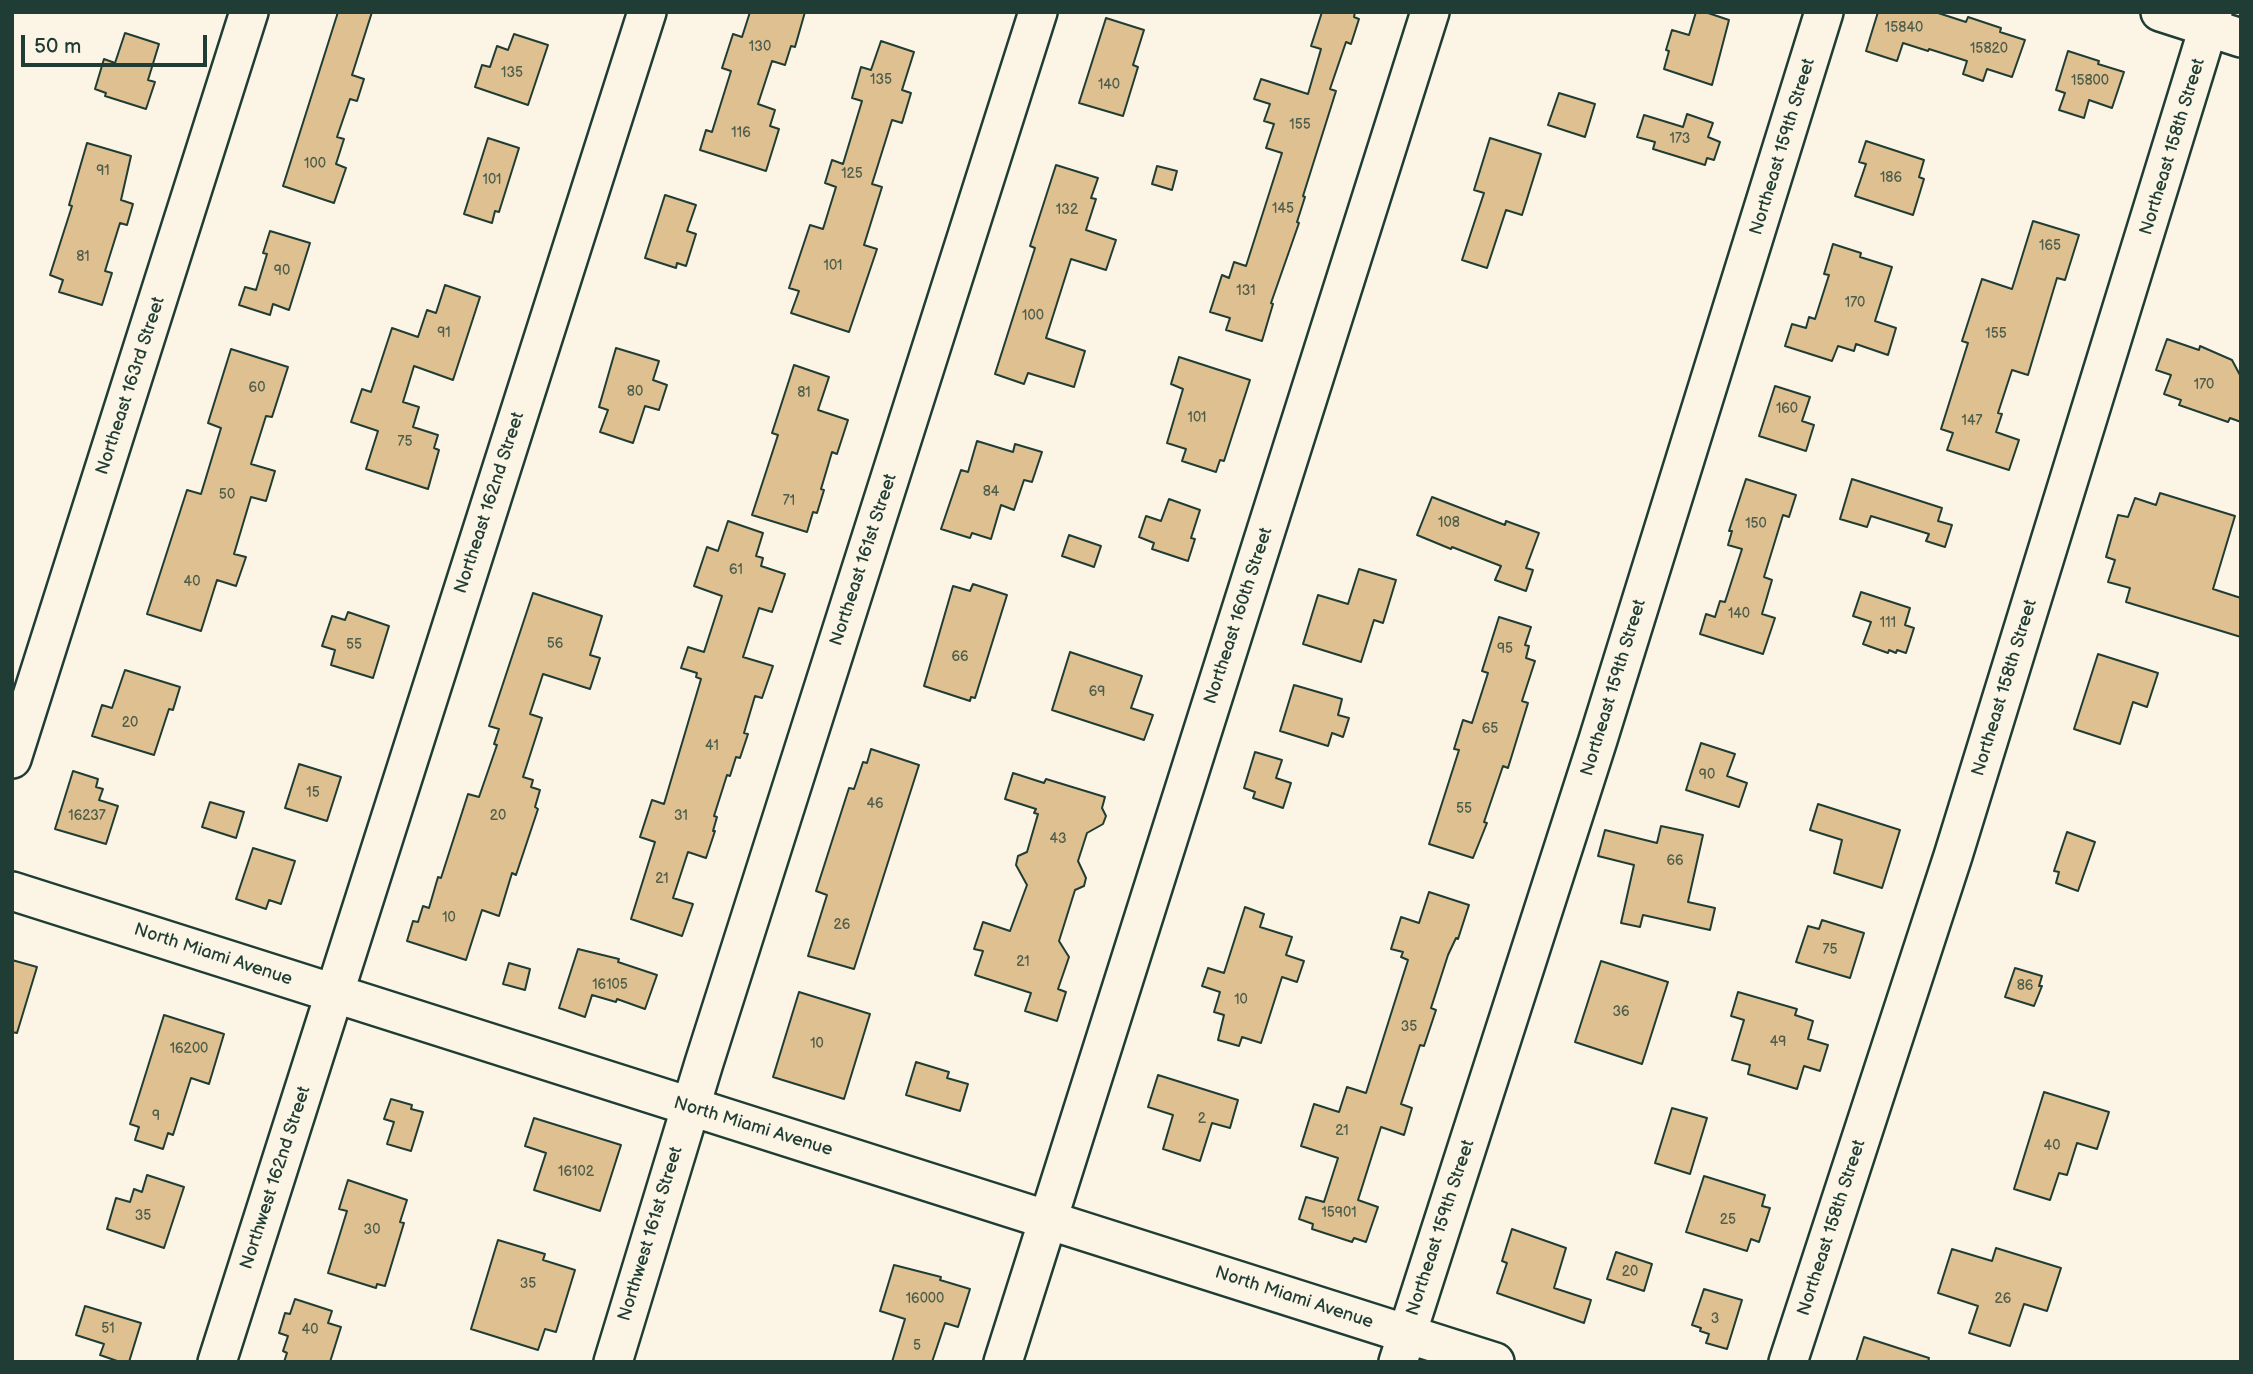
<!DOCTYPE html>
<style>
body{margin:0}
#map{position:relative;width:2253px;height:1374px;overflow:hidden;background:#fcf5e5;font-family:"Balsamiq Sans",sans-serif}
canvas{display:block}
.frame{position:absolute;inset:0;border:14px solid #1f3d34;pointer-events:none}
.scale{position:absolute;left:21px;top:35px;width:186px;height:32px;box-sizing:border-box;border:4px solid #1f3d34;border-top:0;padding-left:9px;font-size:21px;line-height:24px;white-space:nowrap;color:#1f3d34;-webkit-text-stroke:5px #fcf5e5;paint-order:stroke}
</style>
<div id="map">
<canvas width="2253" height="1374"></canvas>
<div class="frame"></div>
<div class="scale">50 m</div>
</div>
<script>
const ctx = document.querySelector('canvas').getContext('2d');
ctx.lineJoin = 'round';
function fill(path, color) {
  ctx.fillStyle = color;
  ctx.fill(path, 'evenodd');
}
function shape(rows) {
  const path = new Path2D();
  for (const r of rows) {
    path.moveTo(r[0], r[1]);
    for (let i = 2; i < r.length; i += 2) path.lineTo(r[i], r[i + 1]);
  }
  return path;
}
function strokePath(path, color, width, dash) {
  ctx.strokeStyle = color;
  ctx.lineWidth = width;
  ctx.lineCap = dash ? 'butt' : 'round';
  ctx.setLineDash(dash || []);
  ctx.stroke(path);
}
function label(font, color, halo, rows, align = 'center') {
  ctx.font = font + ' "Balsamiq Sans",sans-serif';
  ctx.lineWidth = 7;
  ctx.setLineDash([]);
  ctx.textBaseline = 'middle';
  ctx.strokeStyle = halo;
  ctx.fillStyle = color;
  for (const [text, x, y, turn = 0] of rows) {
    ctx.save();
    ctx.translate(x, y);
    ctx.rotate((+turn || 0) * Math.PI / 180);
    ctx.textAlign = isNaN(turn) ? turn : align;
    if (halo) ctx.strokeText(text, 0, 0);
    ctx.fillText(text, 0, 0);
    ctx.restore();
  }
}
const building = shape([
 [338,12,372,12,352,75,364,79,357,101,350,99,337,137,344,139,336,164,346,168,334,203,283,186,338,12],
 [750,12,805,12,795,47,791,46,785,65,772,61,758,104,775,110,770,126,779,129,766,171,700,150,706,130,712,132,731,71,722,68,733,34,742,37,750,12],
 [1322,12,1355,12,1354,17,1359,19,1351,44,1346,42,1330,89,1336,91,1303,196,1305,197,1297,222,1299,223,1271,303,1273,304,1262,341,1226,330,1230,318,1210,312,1222,275,1229,278,1234,262,1246,266,1282,153,1266,148,1274,124,1264,121,1270,104,1254,99,1261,79,1308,94,1321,49,1311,46,1322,12],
 [1696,12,1705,12,1729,20,1712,85,1664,69,1669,51,1666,50,1672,30,1689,35,1696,12],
 [1878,12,1935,12,1966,22,1968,17,2001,28,2000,32,2025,40,2012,77,1987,69,1983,81,1963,74,1967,61,1929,49,1928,51,1903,43,1897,61,1866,51,1878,12],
 [1106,18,1144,30,1133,65,1138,67,1123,116,1079,103,1106,18],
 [125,33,159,44,148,80,155,82,146,109,105,96,106,93,95,89,104,59,115,63,125,33],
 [514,34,548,45,528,105,475,87,482,65,490,67,497,46,508,50,514,34],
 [881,41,914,52,902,90,911,93,902,123,892,120,872,184,882,187,864,245,877,249,849,332,791,313,799,291,789,288,810,225,823,229,836,187,825,183,832,160,843,164,862,101,852,98,861,67,871,70,881,41],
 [2068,51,2099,61,2098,64,2124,72,2112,108,2089,100,2084,118,2059,110,2065,93,2056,90,2068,51],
 [1559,93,1595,104,1585,137,1548,125,1559,93],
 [1687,114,1713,123,1708,137,1720,142,1714,160,1707,158,1705,165,1653,149,1655,142,1637,137,1644,115,1683,127,1687,114],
 [488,138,519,148,499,212,495,211,492,223,464,214,488,138],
 [1490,138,1541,154,1522,215,1506,210,1487,268,1462,260,1484,193,1474,190,1490,138],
 [1866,141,1924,160,1919,177,1924,179,1913,215,1855,196,1866,164,1859,162,1866,141],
 [87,143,131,156,121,200,133,204,127,225,120,223,105,271,112,273,102,305,59,292,63,280,50,275,72,206,69,205,87,143],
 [1056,165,1098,178,1091,198,1096,199,1086,230,1116,240,1106,270,1071,259,1046,338,1085,351,1074,387,1028,373,1024,384,995,374,1035,248,1030,246,1056,165],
 [1157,166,1177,171,1172,190,1152,184,1157,166],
 [665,195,696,205,687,231,696,234,686,266,677,263,676,268,645,258,665,195],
 [2033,221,2079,235,2065,280,2057,278,2028,375,2012,370,1998,413,2002,414,1996,432,2019,440,2009,470,1947,450,1953,433,1941,429,1968,343,1962,341,1982,279,2012,289,2033,221],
 [270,231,310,243,289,310,273,304,270,315,239,305,245,287,256,290,267,254,263,253,270,231],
 [1833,244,1861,253,1860,257,1892,267,1875,321,1896,328,1888,355,1856,344,1854,351,1838,346,1832,361,1785,346,1792,324,1806,328,1809,317,1815,319,1829,275,1824,274,1833,244],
 [445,285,480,297,453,380,414,366,403,402,419,407,413,427,438,435,434,448,439,450,428,489,366,469,378,431,351,422,362,389,371,392,392,328,418,337,427,310,436,313,445,285],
 [2167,339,2199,350,2200,346,2232,360,2241,377,2241,422,2230,418,2228,422,2179,405,2181,400,2164,394,2171,375,2156,370,2167,339],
 [616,348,659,361,653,380,667,385,659,410,645,406,633,443,600,432,608,410,599,407,616,348],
 [231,349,288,367,272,417,266,416,251,464,275,471,266,501,251,497,234,554,246,557,236,586,217,580,201,631,147,614,187,490,201,494,221,428,208,423,231,349],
 [1179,357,1250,380,1224,461,1220,460,1216,472,1182,461,1186,449,1167,443,1183,389,1171,384,1179,357],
 [794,365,829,377,818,410,848,420,837,454,832,452,821,489,824,490,817,513,813,512,807,532,752,515,778,435,772,433,794,365],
 [1775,386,1810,397,1802,421,1814,425,1806,451,1759,436,1775,386],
 [977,441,1013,452,1015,444,1042,452,1032,482,1024,480,1014,510,1001,505,991,539,972,533,970,538,941,529,961,470,968,472,977,441],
 [1746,479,1796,495,1789,517,1783,515,1764,577,1772,580,1762,614,1775,618,1763,654,1700,634,1706,614,1715,617,1720,601,1725,602,1742,549,1728,545,1732,531,1729,531,1746,479],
 [1852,479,1942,508,1938,521,1952,525,1945,547,1926,541,1929,534,1871,516,1867,527,1840,519,1852,479],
 [2160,493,2235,516,2213,589,2241,598,2241,637,2126,602,2130,588,2108,582,2115,560,2106,557,2118,515,2128,517,2135,498,2156,505,2160,493],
 [1432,497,1505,525,1506,521,1539,533,1526,568,1533,570,1526,591,1495,580,1501,566,1452,547,1451,549,1417,535,1432,497],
 [1169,499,1200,510,1191,538,1195,539,1188,561,1152,549,1154,543,1139,537,1146,516,1161,521,1169,499],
 [728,521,763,533,756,556,763,558,761,566,785,574,772,612,759,608,743,657,773,666,762,698,755,696,744,733,748,734,740,758,736,757,730,776,727,775,714,816,717,817,713,831,715,831,706,858,688,852,673,898,693,904,682,936,631,919,655,842,640,837,652,800,664,804,701,679,696,677,697,673,681,668,688,647,704,652,722,596,694,586,707,547,718,551,728,521],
 [1069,535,1101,546,1094,567,1062,556,1069,535],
 [1359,569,1396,580,1383,623,1374,620,1361,662,1303,644,1318,595,1348,604,1359,569],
 [973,584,1007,595,975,698,971,697,970,701,924,686,953,586,970,591,973,584],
 [1861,592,1910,608,1905,625,1914,628,1906,653,1897,650,1896,653,1889,650,1888,653,1863,644,1871,622,1853,616,1861,592],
 [533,593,602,616,590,655,600,658,590,689,543,674,530,714,542,718,523,777,533,780,531,787,540,790,535,807,538,809,516,875,512,873,499,916,482,910,466,960,407,941,413,921,418,922,423,906,429,908,438,877,441,878,468,794,479,797,497,745,494,744,499,729,489,726,533,593],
 [348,612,389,626,373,678,331,665,335,650,322,646,332,616,345,620,348,612],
 [1499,617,1531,627,1525,645,1529,646,1526,658,1535,661,1522,701,1528,703,1508,768,1503,766,1484,822,1487,823,1473,858,1429,844,1459,750,1454,749,1463,720,1472,723,1488,673,1482,671,1499,617],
 [1070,652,1142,676,1131,708,1153,715,1144,740,1052,710,1070,652],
 [2098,654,2158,673,2147,707,2133,702,2120,744,2074,729,2098,654],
 [125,670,180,687,173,710,169,709,154,755,92,736,102,705,112,708,125,670],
 [1294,685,1342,699,1338,715,1349,718,1343,737,1332,733,1328,746,1280,731,1294,685],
 [1701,743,1735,754,1727,776,1747,783,1739,807,1686,790,1701,743],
 [871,749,919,765,854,969,808,956,827,895,816,891,849,788,854,789,863,762,867,763,871,749],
 [1255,752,1282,760,1276,778,1291,783,1283,808,1253,798,1255,792,1244,788,1255,752],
 [299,764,341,777,327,821,285,808,299,764],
 [73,771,98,779,96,787,103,789,99,800,118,806,106,844,55,829,73,771],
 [1013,773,1044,783,1046,779,1105,797,1102,808,1106,816,1103,824,1087,833,1078,861,1086,878,1084,886,1075,890,1059,941,1069,957,1058,989,1066,992,1057,1021,1025,1011,1031,993,975,975,983,951,974,949,983,922,1010,931,1027,885,1016,865,1018,856,1027,852,1038,814,1034,813,1036,809,1005,799,1013,773],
 [210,802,244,812,236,838,202,827,210,802],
 [1818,804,1900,830,1882,888,1834,873,1842,840,1810,830,1818,804],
 [1661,826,1703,835,1688,902,1715,908,1710,930,1643,915,1640,927,1621,923,1634,865,1598,856,1605,830,1657,843,1661,826],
 [2067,832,2095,842,2078,891,2056,883,2059,872,2054,871,2067,832],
 [253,848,295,861,281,904,269,900,266,909,236,899,253,848],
 [1429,892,1469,905,1458,939,1456,938,1448,955,1431,1008,1436,1010,1424,1046,1420,1045,1401,1104,1412,1108,1404,1135,1381,1127,1358,1200,1378,1207,1366,1242,1354,1238,1352,1242,1312,1229,1313,1224,1299,1219,1306,1197,1324,1202,1338,1158,1301,1146,1314,1104,1339,1112,1347,1087,1366,1093,1408,960,1401,957,1403,952,1391,949,1401,917,1419,923,1429,892],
 [1245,907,1264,914,1260,927,1292,937,1286,955,1304,961,1297,982,1282,977,1261,1043,1242,1037,1239,1046,1218,1040,1224,1015,1214,1012,1220,992,1202,986,1208,968,1224,973,1245,907],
 [1822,920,1864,933,1850,978,1796,962,1808,926,1819,929,1822,920],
 [578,949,619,959,618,962,657,975,645,1009,617,999,616,1002,592,995,585,1017,559,1008,578,949],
 [12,960,37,967,17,1033,12,1032,12,960],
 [1601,961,1668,982,1642,1064,1575,1042,1601,961],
 [509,963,530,969,525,990,503,984,509,963],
 [2015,968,2042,976,2039,986,2042,986,2034,1006,2005,997,2015,968],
 [799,992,870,1014,844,1099,773,1077,799,992],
 [1738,992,1797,1009,1795,1015,1813,1021,1808,1039,1828,1045,1820,1071,1804,1066,1797,1089,1748,1074,1750,1065,1732,1060,1744,1020,1731,1016,1738,992],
 [164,1015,224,1034,209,1084,191,1078,173,1135,168,1133,163,1149,135,1140,139,1127,130,1124,164,1015],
 [916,1062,949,1072,947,1078,968,1084,960,1111,906,1095,916,1062],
 [1158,1075,1238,1100,1230,1128,1212,1123,1200,1161,1163,1149,1173,1115,1148,1107,1158,1075],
 [2044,1092,2109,1112,2097,1149,2077,1143,2067,1175,2059,1173,2050,1200,2014,1189,2044,1092],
 [391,1099,412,1105,411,1109,423,1112,411,1151,387,1144,394,1122,384,1119,391,1099],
 [1672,1108,1707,1118,1690,1174,1655,1163,1672,1108],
 [534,1118,621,1145,600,1211,534,1190,546,1153,525,1146,534,1118],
 [147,1175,184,1187,164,1248,107,1229,116,1198,130,1202,134,1189,142,1192,147,1175],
 [1704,1176,1765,1195,1762,1206,1770,1208,1759,1242,1751,1239,1747,1251,1686,1232,1704,1176],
 [348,1180,407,1200,400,1222,404,1223,385,1286,377,1284,376,1288,328,1273,347,1211,339,1209,348,1180],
 [1512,1229,1566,1248,1554,1288,1591,1300,1584,1323,1497,1293,1507,1263,1502,1261,1512,1229],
 [498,1240,545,1254,543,1260,575,1270,556,1332,545,1329,538,1350,471,1329,498,1240],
 [1996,1248,2061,1268,2047,1311,2024,1304,2010,1346,1969,1333,1978,1306,1938,1293,1952,1249,1992,1261,1996,1248],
 [1616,1252,1652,1264,1644,1291,1607,1279,1616,1252],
 [894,1265,941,1277,940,1280,970,1289,958,1327,945,1323,932,1362,892,1362,905,1319,880,1311,894,1265],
 [1704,1289,1742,1300,1727,1349,1706,1343,1709,1334,1700,1331,1701,1328,1692,1325,1704,1289],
 [295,1299,332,1311,328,1323,341,1327,330,1362,284,1362,287,1353,283,1351,288,1336,279,1333,285,1313,290,1314,295,1299],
 [85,1306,141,1323,129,1362,120,1362,100,1355,104,1344,76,1335,85,1306],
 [1864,1337,1929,1358,1928,1362,1856,1362,1864,1337]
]);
const minor = shape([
 [2160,12,2241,38],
 [12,759,249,12],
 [12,891,1495,1362],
 [217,1362,647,12],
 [613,1362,704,1063,1038,12],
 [1003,1362,1430,12],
 [1398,1362,1597,743,1824,12],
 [1788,1362,1953,856,2213,12]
]);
const numberNames = [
 ["15840",1904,28],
 ["130",760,47],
 ["15820",1989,49],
 ["135",512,73],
 ["135",881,80],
 ["15800",2090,81],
 ["140",1109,85],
 ["155",1300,125],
 ["116",741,133],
 ["173",1680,139],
 ["100",315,164],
 ["91",103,171],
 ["125",852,174],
 ["186",1891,178],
 ["101",492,180],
 ["145",1283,209],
 ["132",1067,210],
 ["165",2050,246],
 ["81",83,257],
 ["101",833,266],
 ["90",282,271],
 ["131",1246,291],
 ["170",1855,303],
 ["100",1033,316],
 ["91",444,333],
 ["155",1996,334],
 ["170",2204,385],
 ["60",257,388],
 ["80",635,392],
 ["81",804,393],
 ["160",1787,409],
 ["101",1197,418],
 ["147",1972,421],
 ["75",405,442],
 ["84",991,492],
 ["50",227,495],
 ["71",789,501],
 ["108",1449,523],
 ["150",1756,524],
 ["61",736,570],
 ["40",192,582],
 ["140",1739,614],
 ["111",1888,623],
 ["56",555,644],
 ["55",354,645],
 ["95",1505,649],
 ["66",960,657],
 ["69",1097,692],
 ["20",130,723],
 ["65",1490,729],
 ["41",712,746],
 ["90",1707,775],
 ["15",313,793],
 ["46",875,804],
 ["55",1464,809],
 ["16237",87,816],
 ["20",498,816],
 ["31",681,816],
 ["43",1058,839],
 ["66",1675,861],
 ["21",662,879],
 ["10",449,918],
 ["26",842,925],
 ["75",1830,950],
 ["21",1023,962],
 ["16105",610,985],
 ["86",2025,986],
 ["10",1241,1000],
 ["36",1621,1012],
 ["35",1409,1027],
 ["49",1778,1042],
 ["10",817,1044],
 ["16200",189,1049],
 ["9",156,1116],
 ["2",1202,1119],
 ["21",1342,1131],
 ["40",2052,1146],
 ["16102",576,1172],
 ["15901",1339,1213],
 ["35",143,1216],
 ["25",1728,1220],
 ["30",372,1230],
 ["20",1630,1272],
 ["35",528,1284],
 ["16000",925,1299],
 ["26",2003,1299],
 ["3",1715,1319],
 ["51",108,1329],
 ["40",310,1330],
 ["5",917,1346]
];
const streetNames = [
 ["Northeast 159th Street",1783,147,-73],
 ["Northeast 158th Street",2173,147,-73],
 ["Northeast 163rd Street",131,386,-72],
 ["Northeast 162nd Street",490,503,-72],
 ["Northeast 161st Street",864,560,-72],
 ["Northeast 160th Street",1239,616,-72],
 ["Northeast 159th Street",1614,688,-73],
 ["Northeast 158th Street",2005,688,-73],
 ["North Miami Avenue",213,955,18],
 ["North Miami Avenue",753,1127,17],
 ["Northwest 162nd Street",276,1178,-72],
 ["Northeast 159th Street",1441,1228,-72],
 ["Northeast 158th Street",1832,1228,-72],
 ["Northwest 161st Street",651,1234,-73],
 ["North Miami Avenue",1294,1298,18]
];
fill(building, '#dec091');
strokePath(building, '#1f3d34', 2);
strokePath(minor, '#1f3d34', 42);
strokePath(minor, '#fcf5e5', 37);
label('14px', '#4f5e4b', null, numberNames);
label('18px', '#1f3d34', '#fcf5e5', streetNames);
</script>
